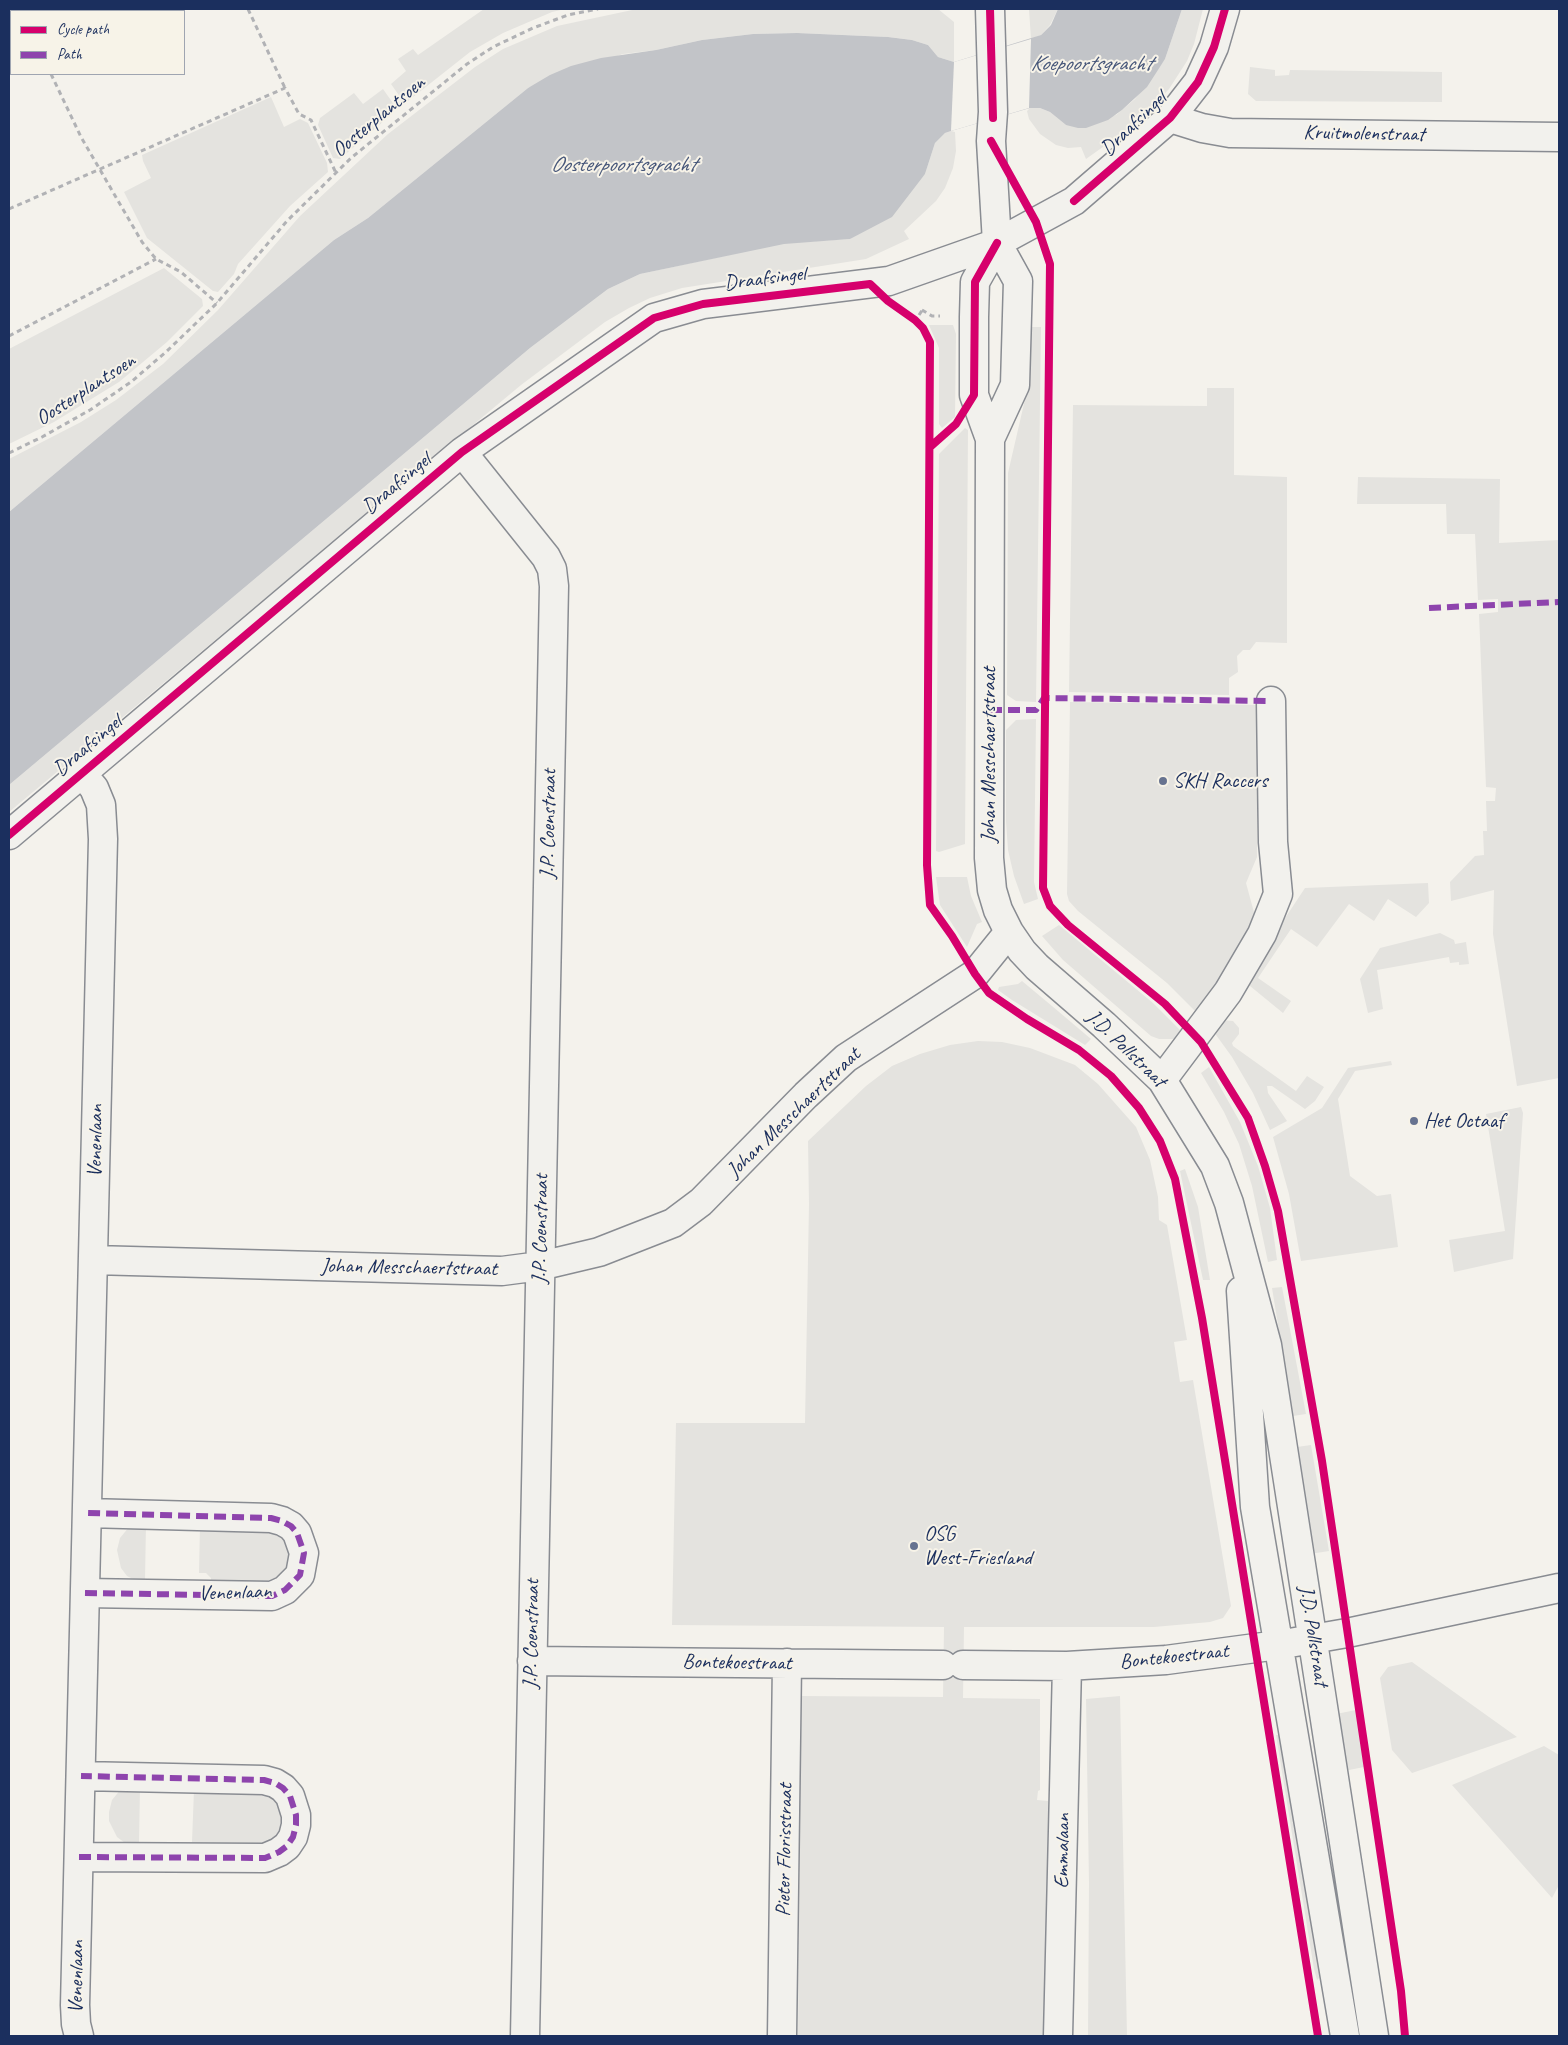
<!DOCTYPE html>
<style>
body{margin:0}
#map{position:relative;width:1568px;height:2045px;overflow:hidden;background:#f4f2ec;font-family:Caveat,sans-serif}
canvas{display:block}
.frame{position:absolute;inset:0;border:10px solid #1b2f5e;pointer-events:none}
.legend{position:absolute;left:10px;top:10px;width:175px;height:65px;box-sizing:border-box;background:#f7f3e8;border:1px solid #9fa5b1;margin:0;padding:6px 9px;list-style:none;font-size:15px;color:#1b2f5e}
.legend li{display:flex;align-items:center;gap:10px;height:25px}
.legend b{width:25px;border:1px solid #9fa5b1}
</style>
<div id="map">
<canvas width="1568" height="2045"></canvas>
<div class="frame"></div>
<ul class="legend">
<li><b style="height:6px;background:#d6006c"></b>Cycle path</li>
<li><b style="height:6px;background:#8e44ad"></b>Path</li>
</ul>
</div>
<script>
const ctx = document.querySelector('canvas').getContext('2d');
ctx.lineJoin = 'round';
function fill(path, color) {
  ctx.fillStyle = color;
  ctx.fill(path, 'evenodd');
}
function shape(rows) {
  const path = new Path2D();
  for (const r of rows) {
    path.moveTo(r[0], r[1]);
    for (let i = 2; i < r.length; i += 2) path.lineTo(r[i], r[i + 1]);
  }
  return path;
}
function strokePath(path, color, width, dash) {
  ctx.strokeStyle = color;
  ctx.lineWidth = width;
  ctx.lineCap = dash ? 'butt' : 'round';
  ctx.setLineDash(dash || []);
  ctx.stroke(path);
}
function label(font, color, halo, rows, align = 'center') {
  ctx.font = font + ' Caveat,sans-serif';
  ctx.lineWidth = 4;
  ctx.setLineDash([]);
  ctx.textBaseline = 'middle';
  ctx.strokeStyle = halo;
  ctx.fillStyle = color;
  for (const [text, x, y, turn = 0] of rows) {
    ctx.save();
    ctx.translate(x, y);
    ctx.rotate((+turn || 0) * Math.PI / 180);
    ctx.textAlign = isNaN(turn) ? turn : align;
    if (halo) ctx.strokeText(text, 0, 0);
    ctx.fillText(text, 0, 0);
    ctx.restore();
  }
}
const built = shape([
 [484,9,565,9,552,12,503,33,470,52,408,101,403,101,391,84,406,71,398,59,413,49,418,55],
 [637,9,938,9,954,22,954,62,938,57,928,45,912,40,888,37,797,33,753,34,702,40,656,50,623,54,528,88,368,218,334,240,9,512,9,459,81,422,116,400,163,364,218,310,300,216,388,134,475,67,503,49,557,26],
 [1029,9,1058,9,1050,25,1041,35,1031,39],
 [1182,9,1203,9,1194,44,1187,61,1169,89,1138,122,1086,159,1081,147,1068,148,1056,145,1040,134,1029,119,1027,111,1030,108,1040,108,1050,112,1066,125,1116,115,1135,99,1165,59],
 [1250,67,1275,70,1275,76,1289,75,1290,70,1442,72,1442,102,1256,101,1248,94],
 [383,89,395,106,393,113,340,159,333,158,318,125,320,118,354,93,363,104],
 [271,97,284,127,300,119,308,123,327,163,328,172,290,206,238,264,234,274,218,292,213,291,147,238,124,192,151,178,143,161,142,155],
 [951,131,955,132,956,151,953,168,945,188,936,201,904,231,909,239,866,259,682,288,650,298,629,308,605,322,521,385,9,812,9,785,530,348,608,289,640,274,784,243,850,239,925,174,935,143,945,133],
 [164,268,202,299,203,306,167,342,119,382,54,422,9,444,9,349],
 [929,325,953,325,956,334,955,417,942,428,939,424,939,348],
 [1027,327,1041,327,1036,702,1016,701,1007,695,1008,473,1026,395],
 [1207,388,1234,388,1234,475,1287,477,1287,643,1256,642,1250,650,1243,650,1237,656,1238,672,1229,678,1229,695,1069,692,1073,405,1207,406],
 [965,428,968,430,965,844,939,852,936,851,939,454],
 [1358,477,1500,479,1499,543,1559,540,1559,1078,1517,1086,1493,934,1494,890,1451,901,1450,882,1475,856,1484,855,1483,831,1487,831,1486,801,1495,801,1496,788,1486,787,1479,614,1498,612,1498,599,1478,600,1475,534,1447,534,1446,504,1357,504],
 [1070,702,1258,705,1257,857,1246,883,1255,916,1255,928,1197,1013,1167,983,1078,911,1069,901,1067,894],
 [1036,719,1034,882,1038,899,1024,904,1014,876,1008,850,1006,821,1006,730,1016,720],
 [936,877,967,877,971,896,982,922,977,924,967,947,940,905],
 [1428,883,1429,903,1416,917,1388,899,1374,921,1349,904,1317,947,1291,929,1258,978,1291,1001,1283,1013,1250,986,1250,971,1305,888],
 [1059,925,1153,1003,1181,1031,1182,1034,1175,1039,1159,1039,1151,1036,1063,960,1042,936],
 [1440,933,1454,940,1455,944,1466,942,1469,964,1459,965,1459,962,1450,963,1449,957,1377,970,1383,1009,1368,1013,1360,979,1380,948],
 [1022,981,1052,1006,1091,1039,1085,1045,1012,1000,998,990,999,987,1018,984],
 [1221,1020,1233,1021,1239,1028,1239,1034,1232,1043,1233,1046,1296,1091,1307,1076,1324,1087,1315,1101,1305,1109,1272,1086,1267,1086,1268,1093,1287,1121,1270,1130,1253,1093,1232,1057,1211,1028],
 [978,1041,1002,1042,1030,1048,1075,1065,1098,1084,1136,1127,1150,1160,1158,1197,1159,1220,1167,1225,1187,1340,1174,1342,1180,1382,1193,1380,1231,1606,1223,1618,1210,1622,1154,1627,964,1627,963,1698,1040,1699,1040,1790,1038,1791,1037,1800,1048,1801,1047,2036,798,2036,801,1696,943,1697,944,1627,672,1625,676,1423,805,1423,809,1204,808,1141,866,1086,892,1066,920,1054,950,1045],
 [1391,1061,1392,1065,1355,1071,1338,1099,1350,1176,1377,1196,1391,1194,1398,1247,1301,1261,1289,1194,1273,1137,1322,1108,1348,1068],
 [1209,1067,1240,1122,1258,1166,1270,1208,1277,1260,1268,1262,1252,1186,1239,1144,1224,1112,1201,1073],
 [1521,1107,1523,1113,1513,1259,1454,1272,1449,1240,1505,1231,1486,1114],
 [1185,1169,1198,1207,1210,1280,1203,1280,1180,1171],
 [1282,1287,1306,1414,1293,1416,1272,1288],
 [1311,1445,1329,1551,1310,1554,1297,1447],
 [146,1524,145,1580,141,1583,127,1576,121,1568,117,1550,120,1538,129,1527],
 [275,1524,299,1554,280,1585,211,1586,211,1578,206,1573,199,1573,200,1527],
 [1412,1662,1517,1737,1412,1773,1392,1750,1380,1678,1388,1667],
 [1120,1696,1127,2036,1088,2036,1089,1883,1086,1699],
 [1356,1710,1364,1767,1344,1771,1336,1714],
 [1285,1734,1324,1973,1317,1980,1314,1969,1276,1735],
 [1544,1746,1559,1755,1559,1885,1552,1898,1452,1785],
 [263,1786,291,1812,273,1847,198,1848,192,1842,194,1790],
 [140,1788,139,1842,134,1846,125,1843,117,1837,109,1821,109,1812,112,1800,121,1789]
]);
const water = shape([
 [1058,9,1182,9,1165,59,1147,87,1122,110,1108,120,1086,128,1078,128,1066,125,1050,112,1040,108,1030,108,951,131,945,133,935,143,925,174,892,217,850,239,784,244,640,274,608,289,530,348,9,785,9,512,334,240,368,218,528,88,550,75,571,66,601,58,656,50,702,40,753,34,797,33,888,37,912,40,928,45,938,57,954,62,1041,35,1051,25]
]);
const pier = shape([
 [1031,39,1029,108,951,131,954,62]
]);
const path = shape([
 [248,9,285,88],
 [51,74,81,137,142,242,156,259,181,272,217,303],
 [9,209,285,88,299,114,311,120,336,173],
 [922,310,932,316,940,316],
 [919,315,923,309],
 [9,336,156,259],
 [9,453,42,437,90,410,131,382,167,351,217,303,287,221,351,158,467,64,493,47,533,28,568,15,598,9]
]);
const minor = shape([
 [88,11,93,9],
 [9,48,11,47],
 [1170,118,1202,128,1230,133,1559,137],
 [997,243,975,282,974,317,974,395,990,439,989,858,992,890,998,910,1009,932,1022,951,1037,967,1104,1025,1162,1080,1215,1166,1229,1203,1267,1345,1374,2036],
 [990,439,1015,385,1018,281,997,243,991,141,993,112,990,9],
 [462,452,546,557,552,569,554,586,525,2036],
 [9,835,462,452,654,318,703,304,889,281,997,243,1074,201,1170,118,1198,82,1214,47,1225,9],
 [1162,1080,1228,992,1262,934,1278,894,1273,842,1271,701],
 [93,1260,502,1271,540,1266,599,1252,673,1223,701,1202,806,1095,846,1058,975,974,1009,932],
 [1241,1291,1255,1507,1345,2036],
 [85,1593,272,1596,285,1590,300,1575,304,1553,297,1533,291,1526,282,1521,271,1518,87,1513],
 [532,1661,943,1665],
 [963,1665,1067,1666,1166,1660,1278,1645,1347,1633,1559,1588],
 [79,1857,265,1858,279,1852,287,1846,293,1837,296,1825,296,1815,290,1796,283,1788,275,1783,264,1780,81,1776],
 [79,2036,76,2024,75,2005,103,839,101,805,94,788,82,774],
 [782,2036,787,1663],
 [1058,2036,1067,1666]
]);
const quiet = shape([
 [1429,608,1559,602],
 [990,710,1036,710,1044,698,1271,701],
 [85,1593,272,1596,285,1590,300,1575,304,1553,297,1533,291,1526,282,1521,271,1518,87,1513],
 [79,1857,265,1858,279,1852,287,1846,293,1837,296,1825,296,1815,290,1796,283,1788,275,1783,264,1780,81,1776]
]);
const cycleway = shape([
 [990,9,993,118],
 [991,141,1036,222,1050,264,1043,888,1050,906,1068,925,1165,1004,1201,1042,1248,1118,1265,1166,1278,1211,1322,1461,1401,1991,1405,2036],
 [1074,201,1170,118,1198,82,1214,47,1225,9],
 [930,447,956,424,974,395,975,282,997,243],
 [9,835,462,452,654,318,703,304,870,284,888,301,915,320,923,328,930,342,927,865,930,905,952,936,975,974,989,993,1027,1019,1079,1050,1111,1076,1139,1108,1160,1141,1175,1179,1202,1318,1318,2036]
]);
const markers = [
 [1163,781,5,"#677390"],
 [1414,1121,5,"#677390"],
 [914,1546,5,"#677390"]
];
const streetNames = [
 ["Oosterplantsoen",379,117,-40],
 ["Draafsingel",1134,124,-44],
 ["Kruitmolenstraat",1364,134,1],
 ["Draafsingel",765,279,-7],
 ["Oosterplantsoen",86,390,-33],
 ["Draafsingel",397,484,-40],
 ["Draafsingel",88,746,-40],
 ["Johan Messchaertstraat",989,755,-90],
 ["J.P. Coenstraat",549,824,-89],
 ["J.D. Pollstraat",1126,1049,44],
 ["Johan Messchaertstraat",794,1113,-44],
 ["Venenlaan",96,1141,-89],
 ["J.P. Coenstraat",541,1229,-89],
 ["Johan Messchaertstraat",409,1268,1],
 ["Venenlaan",235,1593,-2],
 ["J.P. Coenstraat",532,1634,-89],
 ["J.D. Pollstraat",1313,1636,81],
 ["Bontekoestraat",1174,1657,-6],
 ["Bontekoestraat",737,1663,1],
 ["Pieter Florisstraat",785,1850,-89],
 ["Emmalaan",1063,1851,-89],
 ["Venenlaan",77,1977,-89]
];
const poiNames = [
 ["SKH Raccers",1173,781],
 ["Het Octaaf",1424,1121],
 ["OSG",924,1534],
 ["West-Friesland",924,1558]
];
const waterNames = [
 ["Koepoortsgracht",1091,64],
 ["Oosterpoortsgracht",623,165]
];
fill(built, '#e4e3df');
fill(water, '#c2c4c8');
fill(pier, '#f4f2ec');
strokePath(minor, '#898c92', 31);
strokePath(path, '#b1b2b5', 3, [5, 4]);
strokePath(minor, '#f2f1ed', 28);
strokePath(quiet, '#8e44ad', 6, [12, 6]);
strokePath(cycleway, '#d6006c', 8);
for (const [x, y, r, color] of markers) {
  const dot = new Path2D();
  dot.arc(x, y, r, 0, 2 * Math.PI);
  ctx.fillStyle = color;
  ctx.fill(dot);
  strokePath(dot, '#f7f3e8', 2);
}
label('21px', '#1b2f5e', '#f7f3e8', streetNames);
label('21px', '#1b2f5e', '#f7f3e8', poiNames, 'left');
label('italic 22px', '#465679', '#f7f3e8', waterNames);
</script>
